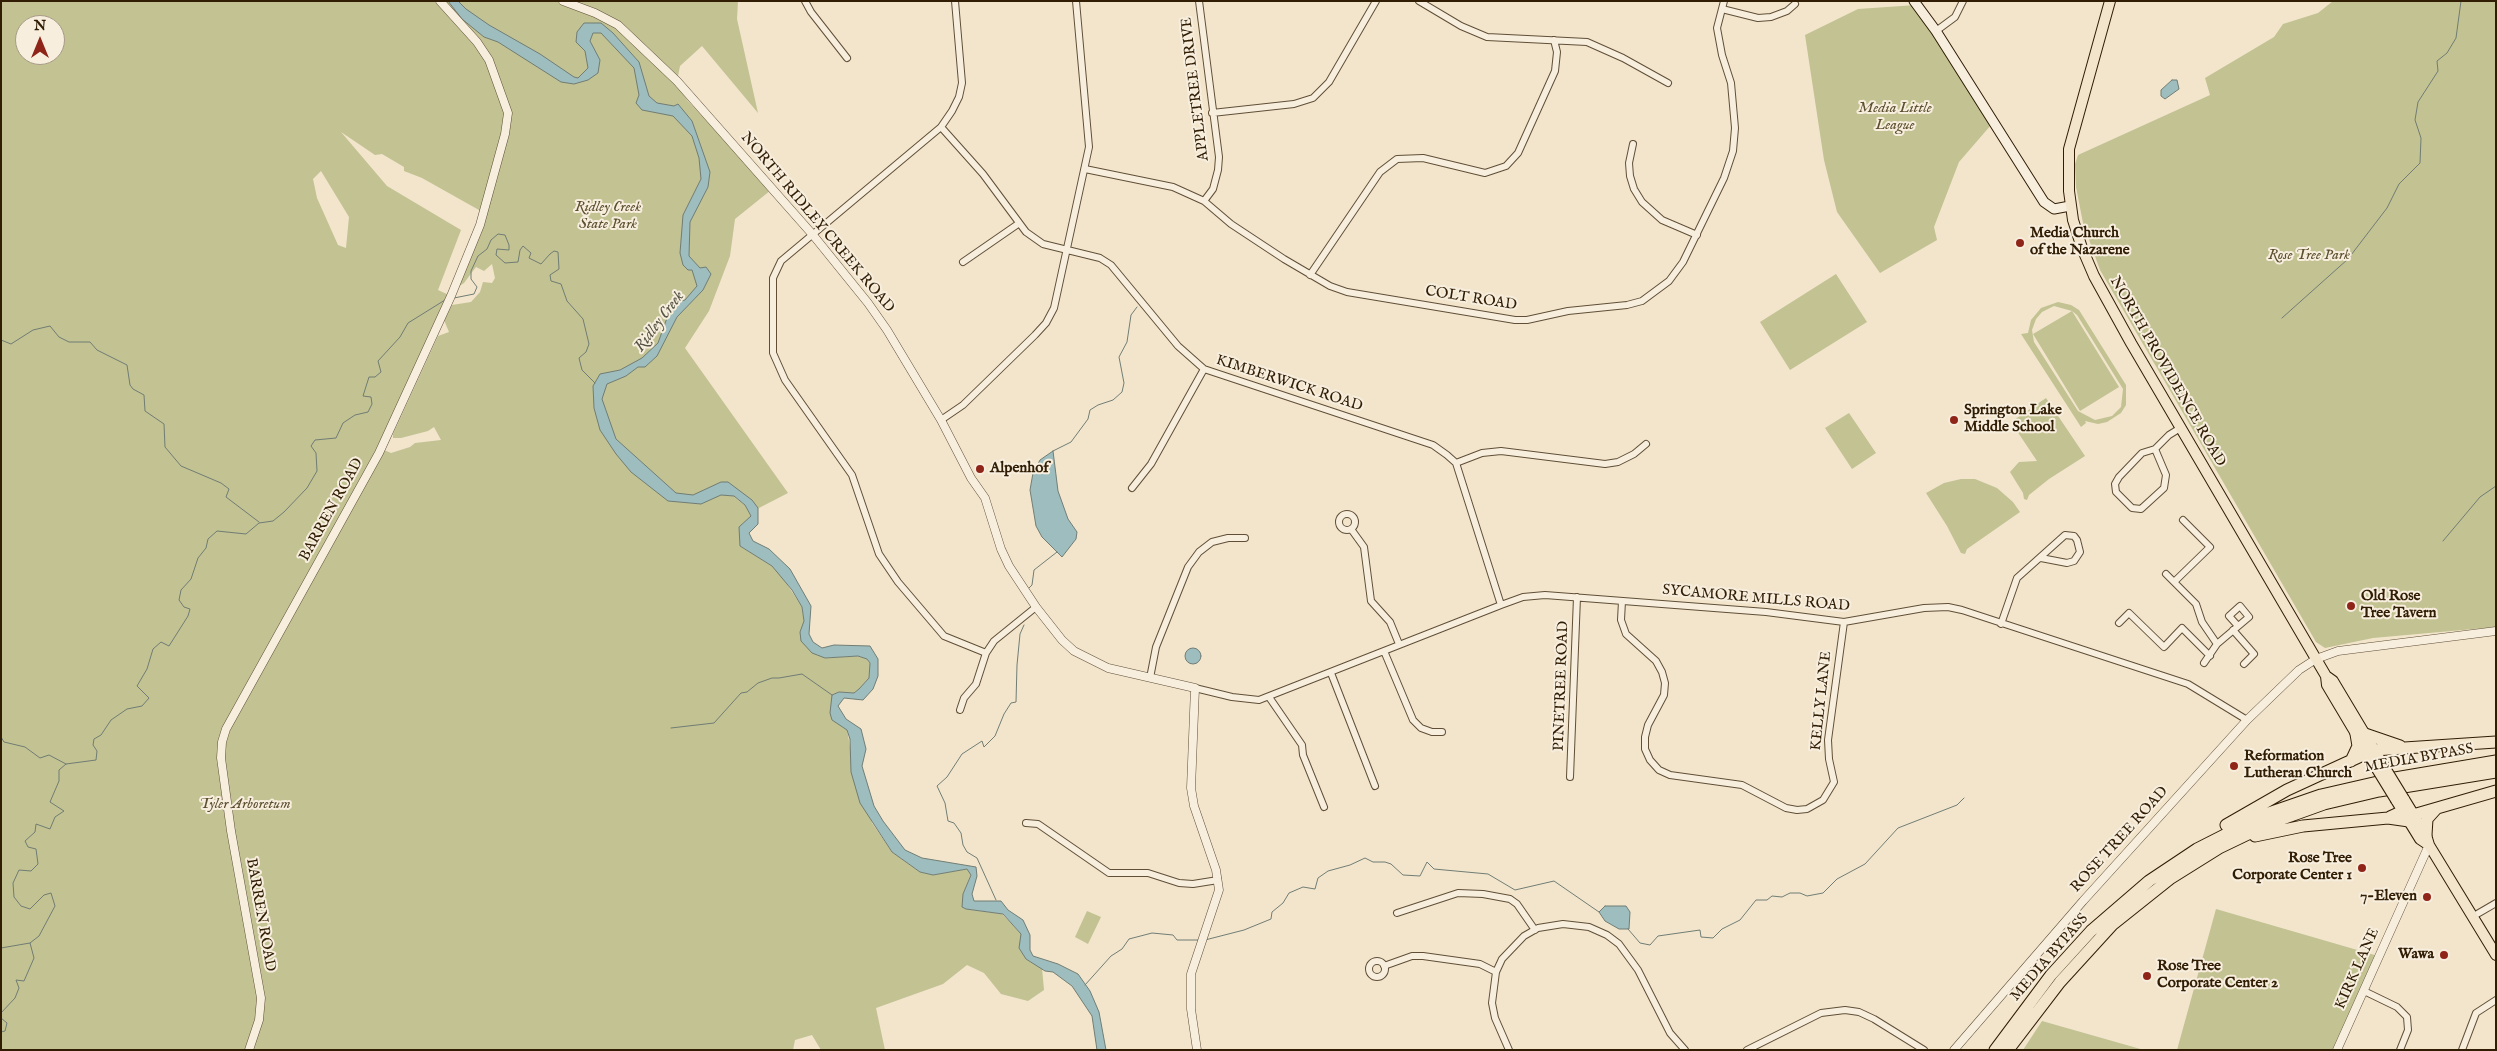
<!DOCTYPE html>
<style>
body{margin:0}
#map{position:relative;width:2497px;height:1051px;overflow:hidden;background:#f2e5cc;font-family:"IM FELL English",serif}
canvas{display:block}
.frame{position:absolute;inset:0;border:2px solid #301d04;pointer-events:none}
.north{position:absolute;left:15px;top:15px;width:50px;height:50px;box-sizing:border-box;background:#f7eede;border:1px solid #a79a87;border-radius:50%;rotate:0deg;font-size:14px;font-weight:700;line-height:20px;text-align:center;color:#301d04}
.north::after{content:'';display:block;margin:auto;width:18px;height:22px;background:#8f2418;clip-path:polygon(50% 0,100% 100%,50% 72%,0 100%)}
</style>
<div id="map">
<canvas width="2497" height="1051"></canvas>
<div class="frame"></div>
<div class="north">N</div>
</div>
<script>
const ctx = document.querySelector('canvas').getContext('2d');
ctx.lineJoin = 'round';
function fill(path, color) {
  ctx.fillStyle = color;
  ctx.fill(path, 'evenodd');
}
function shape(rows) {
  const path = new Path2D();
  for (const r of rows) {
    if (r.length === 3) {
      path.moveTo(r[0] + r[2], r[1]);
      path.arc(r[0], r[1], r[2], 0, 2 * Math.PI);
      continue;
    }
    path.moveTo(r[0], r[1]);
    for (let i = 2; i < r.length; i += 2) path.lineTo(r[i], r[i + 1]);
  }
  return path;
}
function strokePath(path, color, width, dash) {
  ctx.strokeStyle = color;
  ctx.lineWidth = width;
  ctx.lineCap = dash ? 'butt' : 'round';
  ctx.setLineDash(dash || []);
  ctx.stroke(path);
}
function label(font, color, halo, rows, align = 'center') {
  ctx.font = font + ' "IM FELL English",serif';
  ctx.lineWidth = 4;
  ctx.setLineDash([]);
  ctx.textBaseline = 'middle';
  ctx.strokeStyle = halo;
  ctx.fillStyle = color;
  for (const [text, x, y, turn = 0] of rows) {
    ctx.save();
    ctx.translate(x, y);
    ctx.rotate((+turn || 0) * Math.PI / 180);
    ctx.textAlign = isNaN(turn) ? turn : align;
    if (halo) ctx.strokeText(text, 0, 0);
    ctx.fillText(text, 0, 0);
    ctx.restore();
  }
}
const green = shape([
 [1,1,738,1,737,19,758,113,702,46,680,66,677,81,687,100,771,190,735,219,730,256,709,311,685,348,788,493,757,509,734,497,745,505,751,516,740,546,772,566,781,575,802,607,804,622,800,632,825,658,858,656,867,659,870,664,869,678,859,689,854,693,839,692,832,695,842,726,847,729,850,747,872,823,892,852,920,872,933,875,967,869,971,874,963,894,966,909,1002,914,1021,934,1026,959,1042,968,1044,990,1028,1001,1001,994,984,973,967,965,943,984,876,1008,885,1050,821,1050,812,1035,795,1040,793,1050,1,1050],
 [25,25,55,25,55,55,25,55],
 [341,132,375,155,382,154,404,167,404,171,422,178,479,210,483,228,458,287,464,283,476,267,484,271,492,264,495,278,492,283,483,282,480,292,471,302,452,305,444,320,449,332,438,336,393,434,393,438,401,438,428,431,434,427,441,440,415,443,410,447,391,453,384,450,451,296,438,290,461,230,387,186],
 [321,171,349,217,346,248,338,245,317,198,313,179],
 [2333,1,2496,1,2496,627,2373,638,2325,648,2316,642,2100,270,2083,223,2076,187,2075,164,2078,155,2210,95,2205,78,2274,37,2283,24,2318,13],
 [1916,5,1991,125,1959,162,1934,227,1937,240,1880,273,1837,212,1824,160,1805,35,1858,9],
 [1836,274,1867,322,1790,370,1760,322],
 [2058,302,2071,305,2079,310,2126,385,2126,405,2121,413,2107,422,2098,424,2085,421,2086,423,2081,427,2021,334,2028,333,2031,320,2041,308],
 [2054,306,2072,311,2033,334,2080,411,2119,387,2072,311,2077,315,2123,389,2121,407,2112,416,2095,420,2078,411,2034,342,2032,330,2036,319,2042,312],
 [2046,398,2085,456,2049,479,2029,495,2027,500,2024,499,2023,493,2010,472,2019,462,2037,461,2011,422],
 [1849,413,1876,453,1852,469,1825,428],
 [1961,479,1975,479,1997,488,2013,502,2020,512,1967,549,1965,554,1961,553,1947,526,1926,493,1944,483],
 [2216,909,2378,956,2333,1050,2177,1050],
 [1087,911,1101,917,1088,944,1075,937],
 [2042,1021,2144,1050,2023,1050]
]);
const water = shape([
 [448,1,458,1,466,9,489,25,540,54,574,77,578,78,588,68,585,51,576,42,577,32,584,23,601,23,613,33,639,62,649,96,657,103,674,106,678,104,692,121,710,172,708,187,690,222,689,256,700,268,706,267,711,274,703,290,677,317,657,356,645,367,638,367,626,376,607,384,602,399,616,439,676,493,693,495,721,482,728,482,752,500,758,508,758,524,749,533,753,541,769,549,790,569,811,606,809,634,813,642,822,648,834,645,870,646,878,659,878,676,873,689,863,700,844,698,838,706,846,719,861,729,866,749,862,766,874,806,883,821,905,850,922,858,976,867,977,876,972,894,974,901,1001,901,1008,910,1023,920,1030,935,1030,950,1033,956,1058,964,1078,974,1090,991,1099,1012,1106,1050,1097,1050,1092,1016,1072,986,1053,972,1045,971,1026,959,1019,948,1021,934,1003,914,966,909,962,907,963,894,971,875,967,869,933,875,920,872,892,852,860,803,851,772,850,739,847,730,832,720,830,713,832,695,839,692,854,693,859,689,869,678,870,663,867,659,858,656,825,658,812,653,801,641,800,632,804,621,802,607,792,590,772,566,740,546,739,527,751,516,745,505,734,496,721,495,701,504,668,501,631,472,616,454,600,430,594,408,593,386,600,374,620,370,642,358,658,343,672,304,685,300,697,286,692,270,688,270,683,265,680,253,683,215,701,179,699,158,692,136,673,116,642,110,636,103,639,95,634,68,601,33,593,33,590,41,600,60,598,73,588,80,574,84,561,82,498,42,484,37,462,19,448,1],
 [2172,80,2177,80,2179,89,2165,99,2161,96,2161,90,2172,80],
 [1053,451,1058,491,1068,519,1077,532,1076,539,1062,557,1042,537,1036,526,1030,490,1033,473,1040,460,1053,451],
 [1193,656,8],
 [1605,906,1626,906,1630,912,1629,929,1619,929,1605,921,1599,912,1605,906]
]);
const stream = shape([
 [454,298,474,294,477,287,471,279,471,271,478,256,487,249,491,240,498,234,505,235,509,245,509,250,497,249,496,255,505,263,518,262,520,250,523,246,531,253,529,258,541,264,550,254,554,251,558,252,559,269,550,275,551,281,561,284,567,301,583,319,589,344,586,352,579,358,582,370,595,383],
 [2282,318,2348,259,2387,208,2399,184,2420,163,2421,138,2415,120,2418,102,2438,71,2437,61,2447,53,2456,38,2461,1],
 [1,340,11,344,33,330,50,326,59,337,69,342,90,342,97,350,127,365,130,385,133,389,144,395,145,411,164,424,165,447,181,466,221,483,229,489,226,497,259,522],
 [1053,451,1071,442,1088,419,1090,410,1098,405,1113,400,1122,392,1124,383,1119,357,1127,342,1131,315,1137,307],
 [2443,541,2480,497,2496,486],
 [1028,589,1032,585,1034,570,1057,552],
 [671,728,714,723,741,693,747,692,758,683,772,678,779,678,802,674,832,695],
 [1,737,4,742,25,747,40,758,49,755,66,764],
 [996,900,977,858,967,852,963,845,961,833,954,823,948,821,945,803,937,786,947,777,962,754,982,741,984,747,995,736,1004,714,1011,703,1016,702,1017,665,1020,634,1024,625],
 [1628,929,1640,943,1650,945,1658,936,1700,930,1701,937,1713,938,1722,929,1740,920,1756,900,1767,900,1772,896,1782,897,1790,893,1800,893,1807,896,1823,893,1837,879,1865,864,1898,828,1957,805,1964,798],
 [1205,940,1244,930,1271,919,1272,912,1283,903,1289,893,1303,887,1315,889,1318,878,1328,871,1350,865,1365,858,1373,862,1385,862,1391,864,1403,875,1420,876,1427,862,1434,869,1488,874,1515,890,1554,881,1599,912],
 [1,948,30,943],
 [1085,985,1111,956,1122,949,1129,939,1152,933,1173,935,1177,940,1199,940],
 [1,1013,15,998,19,988,16,980,24,981,34,958,30,943,39,936,55,906,51,893,44,895,30,909,21,906,14,897,13,883,19,870,31,871,38,864,36,849,28,847,25,841,35,832,36,824,50,829,55,817,64,811,50,802,59,781,59,770,66,764,96,760,97,751,93,745,94,739,101,735,111,720,127,709,142,706,149,698,137,686,147,669,153,649,161,642,169,646,188,616,190,609,184,607,179,600,181,590,191,579,198,558,206,548,208,539,217,531,246,534,259,523,273,521,284,512,307,488,317,471,316,453,311,446,315,440,336,438,343,423,355,415,368,412,372,404,371,397,363,396,369,377,375,377,381,372,378,361,400,337,408,323,445,300],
 [1,1018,7,1023,5,1031,1,1032]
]);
const minor = shape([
 [805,1,811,12,847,58],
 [955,1,962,83,959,97,952,111,941,127,781,261,773,278,773,353,785,380,852,475,879,554,898,582,944,636,986,653],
 [1199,1,1219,157,1218,170,1213,189,1204,201],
 [1419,1,1461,26,1487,37,1587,42,1623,58,1668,83],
 [1722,9,1758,18,1771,17,1787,11,1795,4],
 [1936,31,1955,17,1963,1],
 [1212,113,1294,104,1313,98,1329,82,1376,1],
 [941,127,983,174,1026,232,1043,244,1100,258,1111,265,1178,346,1204,369,1433,445,1447,455,1456,463,1501,605],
 [1633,144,1629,163,1630,176,1634,189,1642,202,1662,220,1697,235],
 [1085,169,1173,187,1204,201,1231,224,1284,259,1330,286,1347,292,1515,320,1527,320,1568,311,1627,305,1642,301,1669,281,1683,262,1724,178,1733,151,1735,128,1731,83,1722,55,1717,28,1724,1],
 [963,262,1018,224],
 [1310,275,1380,172,1397,159,1423,158,1485,173,1506,166,1518,153,1555,71,1557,52,1554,40],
 [941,420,963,405,1035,335,1046,323,1054,308,1089,147,1076,1],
 [2155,449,2166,475,2164,488,2141,509,2132,508,2116,492,2115,484,2119,477,2142,453,2155,449,2169,435,2182,427],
 [1456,463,1482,453,1501,451,1605,464,1618,462,1634,454,1646,444],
 [1132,488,1151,464,1204,369],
 [1347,522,8],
 [1351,529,1364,547,1371,601,1390,622,1399,644],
 [2166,574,2196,604,2202,622,2217,644],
 [2174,582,2210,547,2183,520],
 [1622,601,1621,620,1626,634,1656,661,1662,672,1665,683,1664,695,1648,725,1645,737,1645,749,1650,760,1659,770,1670,775,1742,785,1786,808,1797,810,1807,809,1823,800,1834,782,1829,759,1828,740,1844,622],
 [2119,623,2129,613,2164,647,2182,628,2210,656],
 [2001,624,2017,578,2065,535,2074,536,2077,540,2080,552,2074,561,2067,563,2041,558],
 [2233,630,2254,654,2244,664],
 [1384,651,1413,720,1421,728,1432,732,1442,732],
 [2204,663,2217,644,2249,617,2240,606,2229,616,2238,626],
 [1331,673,1375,786],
 [1150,678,1156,647,1188,567,1199,552,1212,542,1228,538,1245,538],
 [1195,688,1232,697,1259,700,1501,605,1523,597,1545,595,1766,612,1844,622,1924,608,1948,607,1962,610,2188,684,2247,720],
 [1269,697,1302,745,1303,755,1324,807],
 [960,710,964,698,976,684,986,653,994,641,1036,607],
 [1570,777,1577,597],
 [1026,823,1038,824,1109,873,1148,873,1179,883,1193,884,1218,880],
 [1397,913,1458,893,1483,894,1510,899,1517,904,1535,930],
 [2472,917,2496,903],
 [1377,969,8],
 [1384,966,1412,956,1423,956,1480,964,1496,972],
 [2364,991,2397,1007,2407,1017,2408,1030,2400,1050],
 [1509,1050,1495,1018,1492,1003,1496,972,1502,959,1524,936,1538,928,1563,924,1589,927,1607,935,1619,944,1638,970,1670,1033,1685,1050],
 [1747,1050,1821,1013,1845,1010,1859,1012,1874,1019,1924,1050],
 [2462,1050,2476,1013,2496,1000]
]);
const tertiary = shape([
 [563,1,595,13,618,25,677,81,813,235,868,303,887,330,941,420,971,478,985,498,1001,549,1009,566,1036,607,1062,640,1074,651,1108,668,1195,688,1191,788,1194,806,1216,870,1219,890,1191,974,1191,1009,1197,1050],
 [249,1050,259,1020,261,998,231,831,221,758,222,742,226,729,379,453,451,296,480,225,505,134,508,113,489,60,477,42,440,1],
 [1954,1050,2083,901,2247,720,2299,670,2316,659,2338,651,2496,631],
 [2337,1050,2429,845]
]);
const secondary = shape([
 [1914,1,1936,31,2044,202,2054,209,2070,206]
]);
const primary = shape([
 [2110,1,2069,149,2069,191,2073,220,2082,248,2094,276,2131,343,2326,676,2333,681,2385,768],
 [2326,676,2327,685,2377,769],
 [2404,799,2426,835,2429,845,2496,955],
 [2396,800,2420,839,2429,845]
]);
const motorway = shape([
 [2365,734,2400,746],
 [2351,761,2358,746,2356,734],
 [2390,817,2403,811,2413,815,2496,791],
 [2226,825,2287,790,2374,750,2496,742],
 [2426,835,2427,819,2436,809],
 [2255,836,2303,826,2388,818,2409,821],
 [1995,1050,2051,975,2091,931,2149,881,2197,849,2266,814,2321,795,2395,778,2496,761],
 [2008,1050,2060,982,2112,925,2171,878,2219,848,2271,823,2324,804,2379,791,2496,772]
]);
const primaryBridge = shape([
 [2385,768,2404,799],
 [2377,769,2396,800]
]);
const markers = [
 [2020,243,5,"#8f2418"],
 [1954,420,5,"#8f2418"],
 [980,469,5,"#8f2418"],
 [2351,606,5,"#8f2418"],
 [2234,766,5,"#8f2418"],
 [2362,868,5,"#8f2418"],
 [2427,897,5,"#8f2418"],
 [2444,955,5,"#8f2418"],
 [2147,976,5,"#8f2418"]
];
const streetNames = [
 ["APPLETREE DRIVE",1196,89,-97],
 ["NORTH RIDLEY CREEK ROAD",817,223,50],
 ["COLT ROAD",1471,299,9],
 ["NORTH PROVIDENCE ROAD",2167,372,60],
 ["KIMBERWICK ROAD",1289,384,18],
 ["BARREN ROAD",332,510,-61],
 ["SYCAMORE MILLS ROAD",1756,599,5],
 ["PINETREE ROAD",1562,686,-88],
 ["KELLY LANE",1822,701,-84],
 ["MEDIA BYPASS",2419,759,-10],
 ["ROSE TREE ROAD",2120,840,-48],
 ["BARREN ROAD",260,915,80],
 ["MEDIA BYPASS",2050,958,-49],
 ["KIRK LANE",2358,969,-66]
];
const parkNames = [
 ["Media Little",1895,109],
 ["League",1895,126],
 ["Ridley Creek",608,208],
 ["State Park",608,225],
 ["Rose Tree Park",2309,256],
 ["Tyler Arboretum",245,805]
];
const poiNames = [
 ["Media Church",2030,234],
 ["of the Nazarene",2030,251],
 ["Springton Lake",1964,411],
 ["Middle School",1964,428],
 ["Alpenhof",990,469],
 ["Old Rose",2361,597],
 ["Tree Tavern",2361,614],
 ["Reformation",2244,757],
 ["Lutheran Church",2244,774],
 ["Rose Tree",2352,859,"right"],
 ["Corporate Center 1",2352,876,"right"],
 ["7-Eleven",2417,897,"right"],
 ["Wawa",2434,955,"right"],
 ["Rose Tree",2157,967],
 ["Corporate Center 2",2157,984]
];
const waterNames = [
 ["Ridley Creek",660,322,-53]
];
fill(green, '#c2c292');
fill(water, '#9dbdbf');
strokePath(water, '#717d74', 1);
strokePath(stream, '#717d74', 1);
strokePath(minor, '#604f36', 8);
strokePath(tertiary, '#604f36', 9);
strokePath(secondary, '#301d04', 11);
strokePath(primary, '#301d04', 12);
strokePath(motorway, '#301d04', 13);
strokePath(minor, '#f7eede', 6);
strokePath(tertiary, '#f7eede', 8);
strokePath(secondary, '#f7eede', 9);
strokePath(primary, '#f2e5cc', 10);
strokePath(motorway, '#f2e5cc', 11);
strokePath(primaryBridge, '#301d04', 12, []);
strokePath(primaryBridge, '#f2e5cc', 10);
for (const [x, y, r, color] of markers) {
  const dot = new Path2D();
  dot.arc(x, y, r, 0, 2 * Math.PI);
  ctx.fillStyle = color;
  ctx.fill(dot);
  strokePath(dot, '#f7eede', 2);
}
label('15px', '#301d04', '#f7eede', streetNames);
label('italic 15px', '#5c4f2f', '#f7eede', parkNames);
label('bold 15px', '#301d04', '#f7eede', poiNames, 'left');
label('italic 16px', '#565545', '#f7eede', waterNames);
</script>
